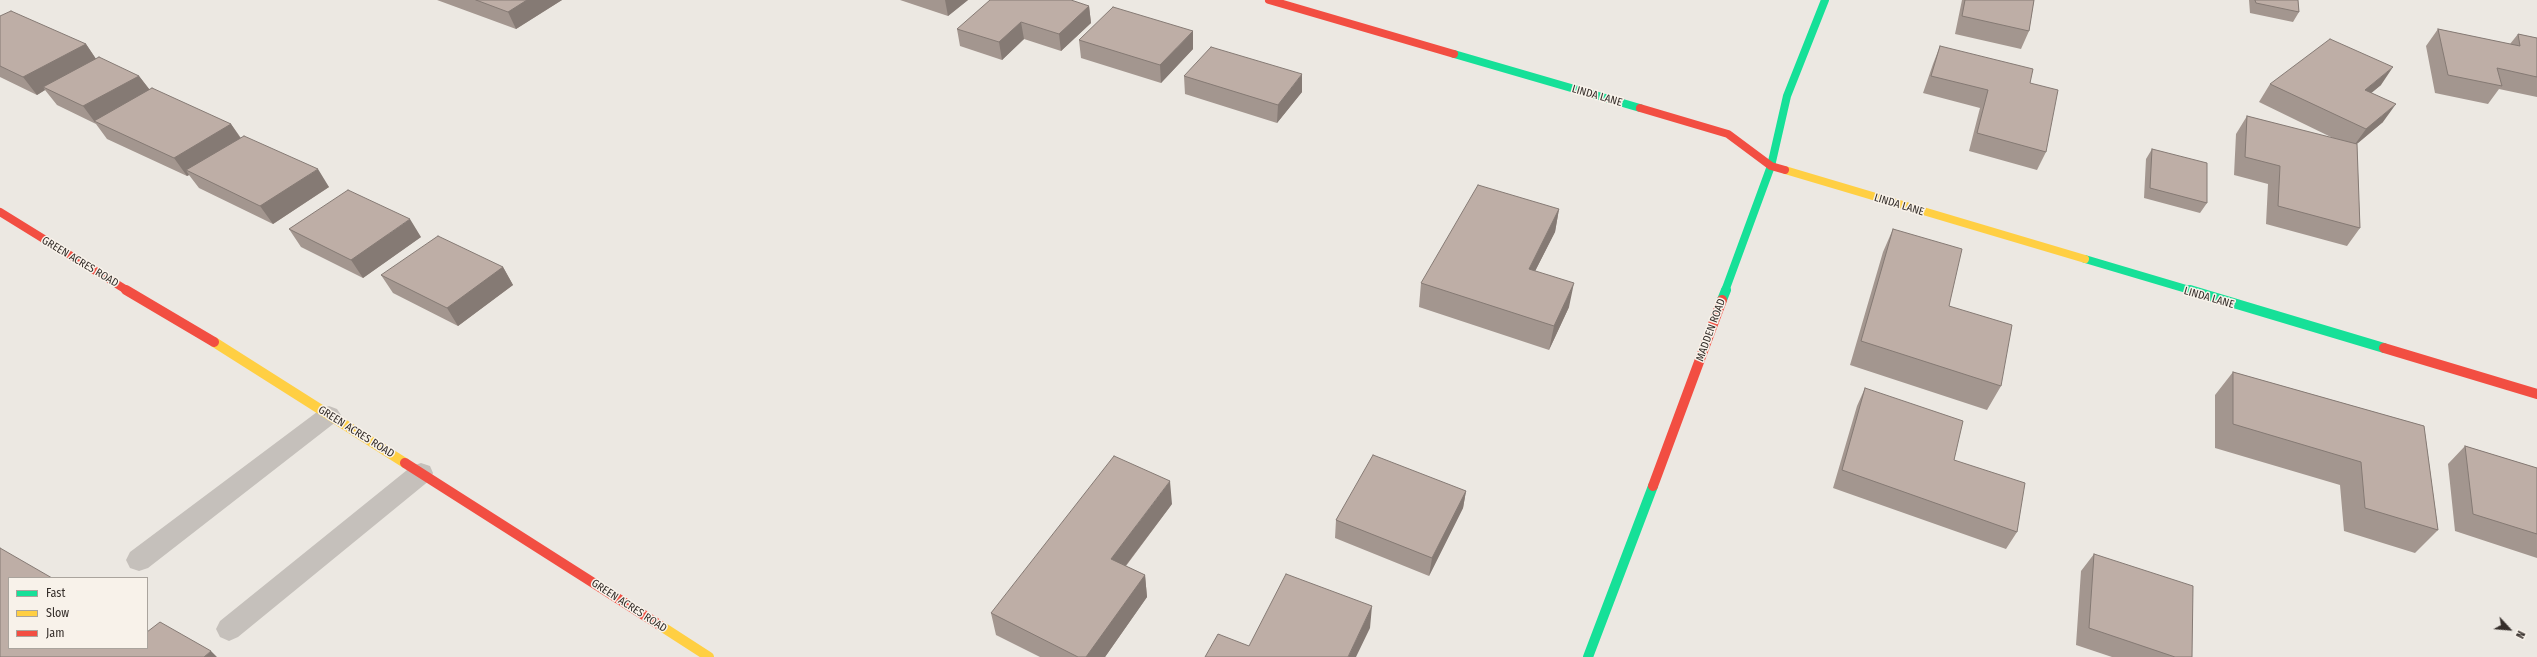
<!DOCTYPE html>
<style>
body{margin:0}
#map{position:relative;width:2537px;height:657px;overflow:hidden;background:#ece8e2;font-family:"Fira Sans Condensed",sans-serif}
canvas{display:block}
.legend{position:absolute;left:8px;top:577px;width:140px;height:72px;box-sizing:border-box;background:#f8f2ea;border:1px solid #aaa49d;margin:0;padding:5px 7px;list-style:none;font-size:12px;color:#352e2a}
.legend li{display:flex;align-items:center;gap:8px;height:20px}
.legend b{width:20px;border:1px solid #aaa49d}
.north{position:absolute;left:2489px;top:609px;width:40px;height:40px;-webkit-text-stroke:3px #f8f2ea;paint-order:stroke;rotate:116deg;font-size:11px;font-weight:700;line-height:16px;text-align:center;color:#352e2a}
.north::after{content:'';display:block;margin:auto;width:14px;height:18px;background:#352e2a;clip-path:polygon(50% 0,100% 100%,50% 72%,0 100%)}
</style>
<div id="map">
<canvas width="2537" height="657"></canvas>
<ul class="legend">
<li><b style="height:5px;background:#16e098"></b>Fast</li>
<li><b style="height:5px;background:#ffcf43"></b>Slow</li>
<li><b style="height:5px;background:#f24e42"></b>Jam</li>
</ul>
<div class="north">N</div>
</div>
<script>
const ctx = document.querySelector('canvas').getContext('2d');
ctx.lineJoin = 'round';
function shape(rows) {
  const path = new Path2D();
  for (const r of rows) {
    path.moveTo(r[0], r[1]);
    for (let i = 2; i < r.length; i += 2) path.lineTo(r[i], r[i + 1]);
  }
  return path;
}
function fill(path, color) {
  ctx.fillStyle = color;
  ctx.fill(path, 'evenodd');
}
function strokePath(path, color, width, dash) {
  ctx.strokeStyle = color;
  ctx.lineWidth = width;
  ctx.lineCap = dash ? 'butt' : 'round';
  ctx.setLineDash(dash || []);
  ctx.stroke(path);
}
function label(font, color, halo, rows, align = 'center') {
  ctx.font = font + ' "Fira Sans Condensed",sans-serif';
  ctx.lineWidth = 3;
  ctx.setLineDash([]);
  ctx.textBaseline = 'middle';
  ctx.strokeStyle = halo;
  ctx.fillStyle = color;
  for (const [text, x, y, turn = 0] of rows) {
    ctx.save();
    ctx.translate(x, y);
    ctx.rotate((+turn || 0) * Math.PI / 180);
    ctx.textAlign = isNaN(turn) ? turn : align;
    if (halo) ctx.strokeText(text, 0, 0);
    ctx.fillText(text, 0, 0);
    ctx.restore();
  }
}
const lane = shape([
 [329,406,337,409,341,415,337,421,148,568,139,571,130,568,126,560,130,552,321,409,329,406],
 [421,463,430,466,433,473,430,480,238,637,229,641,220,637,216,629,220,621,412,466,421,463]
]);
const fastFar1 = shape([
 [1454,54,1640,108],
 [2085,259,2193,291],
 [1725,291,1771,166,1787,96,1825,0]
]);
const fast = shape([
 [2190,290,2384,348],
 [1722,300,1726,290],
 [1588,657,1653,486]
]);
const slowFar1 = shape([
 [1785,170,2085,259]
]);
const slow = shape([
 [214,342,405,463],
 [661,626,709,657]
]);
const jamFar1 = shape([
 [1269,0,1454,54],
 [1640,108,1728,134,1771,166,1785,170],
 [0,212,128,291]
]);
const jam = shape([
 [126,290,214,342],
 [2384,348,2537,394],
 [405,463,661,626],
 [1653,486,1722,300]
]);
const wall = shape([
 [437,0,562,0,516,29],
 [900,0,968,0,948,16],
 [1962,0,2034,0,2029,31,2021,49,1955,34],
 [2249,0,2298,0,2299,12,2293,22,2250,13],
 [1089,6,1091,23,1061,51,1024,39,1002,60,960,46,957,29],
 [0,16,86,44,96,59,139,76,150,90,231,124,241,138,329,187,273,224,199,188,189,175,187,176,107,139,96,124,57,105,45,90,37,95,0,77],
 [2438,29,2510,44,2518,34,2537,38,2537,97,2499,89,2488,104,2435,93,2426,46],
 [1079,40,1193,49,1161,83,1081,58],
 [1940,46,2030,83,2046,152,2037,170,1969,151,1980,108,1923,93,1933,64],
 [1184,76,1302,92,1277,123,1185,94],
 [2270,84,2381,85,2371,93,2383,122,2357,144,2360,228,2347,246,2266,224,2268,184,2234,175,2236,134,2247,116,2335,139,2259,102],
 [2152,149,2207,203,2200,213,2144,198,2146,159],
 [1559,209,1555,232,1535,271,1569,307,1549,350,1419,307,1421,283],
 [289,229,421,237,363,278,301,247],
 [1893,229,2001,386,1987,410,1850,365,1883,252],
 [503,267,513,285,458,326,393,293,381,275],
 [2233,372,2424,426,2438,530,2415,553,2344,531,2340,485,2215,448,2215,395],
 [1865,388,1954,460,2017,532,2006,549,1833,488,1857,406],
 [2465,446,2537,468,2537,558,2455,531,2448,464],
 [1466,491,1463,508,1429,576,1335,538,1336,520],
 [1172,504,1126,566,1145,575,1147,597,1105,657,1040,657,996,635,991,613],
 [2094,554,2192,657,2112,657,2076,645,2081,571]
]);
const shadedWall = shape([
 [527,0,562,0,516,29,508,12],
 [945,0,968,0,948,16],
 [1089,6,1091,23,1061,51,1059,34],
 [1021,22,1024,39,1002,60,999,42],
 [1193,31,1193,49,1161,83,1160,65],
 [86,44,98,62,43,87,45,90,37,95,23,77],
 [2393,67,2381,85,2353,108,2365,90],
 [1302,74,1302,92,1277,123,1278,105],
 [139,76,152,93,94,121,83,106],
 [2396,104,2383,122,2353,147,2366,129],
 [231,124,243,142,186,170,189,175,187,176,174,158],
 [318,169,329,187,273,224,260,206],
 [1559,209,1555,232,1524,293,1529,269],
 [410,219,421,237,363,278,351,260],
 [503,267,513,285,458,326,447,308],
 [1574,283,1569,307,1549,350,1554,326],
 [1170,481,1172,504,1114,581,1111,559],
 [1466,491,1463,508,1429,576,1432,558],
 [1145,575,1147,597,1105,657,1086,657],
 [1372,606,1370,628,1356,657,1348,657],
 [211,651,217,657,204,657]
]);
const building = shape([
 [476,0,527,0,508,12,476,0],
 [990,0,1071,0,1089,6,1059,34,1021,22,999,42,957,29,990,0],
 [1965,0,2034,0,2029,31,1962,16,1965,0],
 [2255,0,2298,0,2299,12,2256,3,2255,0],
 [1113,7,1193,31,1160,65,1079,40,1113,7],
 [11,11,86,44,23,77,0,66,0,16,11,11],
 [2438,29,2520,46,2518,34,2537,38,2537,77,2497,68,2502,86,2448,75,2438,29],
 [2330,39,2393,67,2365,90,2396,104,2366,129,2270,84,2330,39],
 [1940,46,2033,69,2030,83,2058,90,2046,152,1977,133,1988,90,1931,76,1940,46],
 [1211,47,1302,74,1278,105,1184,76,1211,47],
 [99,57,139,76,83,106,43,87,99,57],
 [152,88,231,124,174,158,94,121,152,88],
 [2247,116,2357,144,2360,228,2278,206,2280,166,2245,157,2247,116],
 [244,136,318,169,260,206,186,170,244,136],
 [2152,149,2207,163,2207,203,2150,188,2152,149],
 [1478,185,1559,209,1529,269,1574,283,1554,326,1421,283,1478,185],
 [348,190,410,219,351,260,289,229,348,190],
 [1893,229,1962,249,1949,306,2012,325,2001,386,1861,341,1893,229],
 [438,236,503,267,447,308,381,275,438,236],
 [2233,372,2424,426,2438,530,2365,508,2361,462,2233,424,2233,372],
 [1865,388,1963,421,1954,460,2025,483,2017,532,1842,470,1865,388],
 [2465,446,2537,468,2537,534,2473,514,2465,446],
 [1373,455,1466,491,1432,558,1336,520,1373,455],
 [1114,456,1170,481,1111,559,1145,575,1086,657,1078,657,991,613,1114,456],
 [0,548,52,578,9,578,9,648,147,648,147,632,160,622,211,651,204,657,0,657,0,548],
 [2094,554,2193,586,2192,657,2175,657,2089,628,2094,554],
 [1286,574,1372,606,1348,657,1205,657,1218,634,1249,646,1286,574]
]);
const streetNames = [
 ["LINDA LANE",1597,96,16],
 ["LINDA LANE",1899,205,17],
 ["GREEN ACRES ROAD",80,262,31],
 ["LINDA LANE",2209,298,16],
 ["MADDEN ROAD",1711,330,-70],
 ["GREEN ACRES ROAD",356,432,32],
 ["GREEN ACRES ROAD",629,606,33]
];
fill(lane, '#c5c0bb');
strokePath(fastFar1, '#16e098', 8);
strokePath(fast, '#16e098', 10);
strokePath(slowFar1, '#ffcf43', 8);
strokePath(slow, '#ffcf43', 10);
strokePath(jamFar1, '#f24e42', 8);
strokePath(jam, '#f24e42', 10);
fill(wall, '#a3968f');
fill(shadedWall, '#857a74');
fill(building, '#beaea6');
strokePath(building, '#857a74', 1);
label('11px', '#352e2a', '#f8f2ea', streetNames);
</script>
